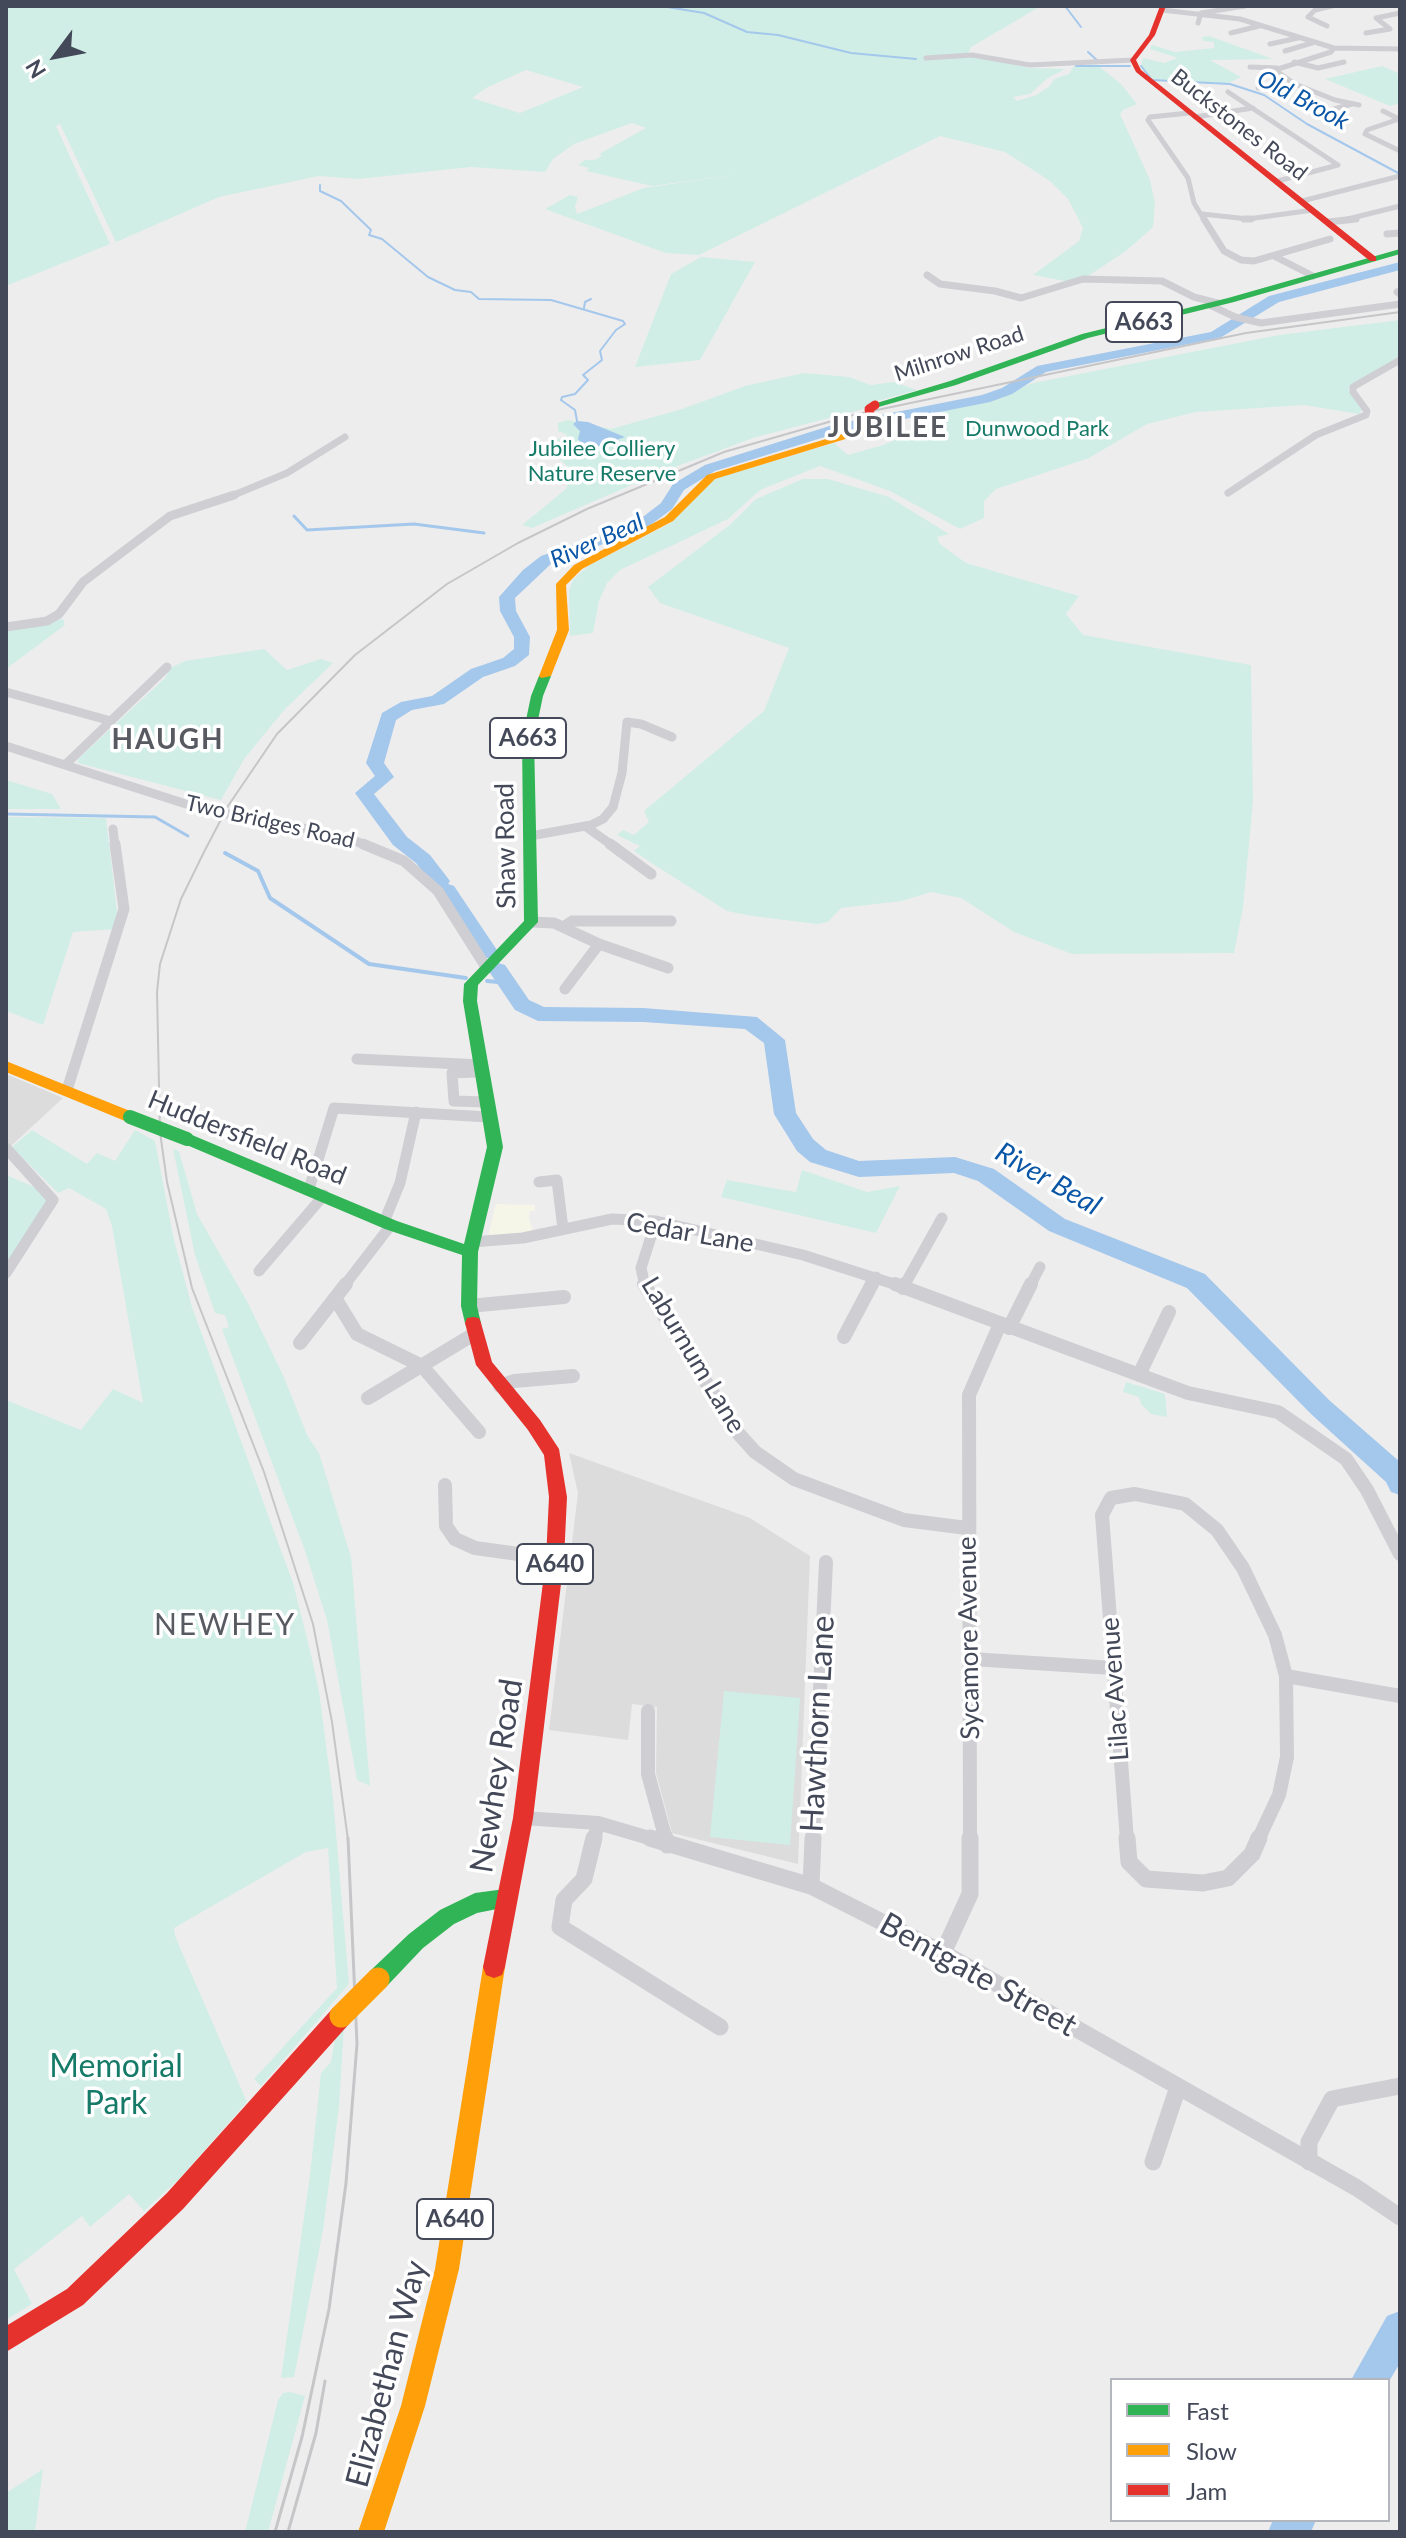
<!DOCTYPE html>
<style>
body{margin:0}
#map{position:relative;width:1406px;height:2538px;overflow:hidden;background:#eeeded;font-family:Lato,sans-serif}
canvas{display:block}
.frame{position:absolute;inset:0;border:8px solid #444959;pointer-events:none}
.legend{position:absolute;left:1110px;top:2378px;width:280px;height:144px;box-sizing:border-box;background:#fff;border:2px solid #b4b6bd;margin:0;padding:10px 14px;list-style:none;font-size:24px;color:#444959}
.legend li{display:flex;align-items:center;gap:16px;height:40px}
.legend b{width:40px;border:2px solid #b4b6bd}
.north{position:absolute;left:16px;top:16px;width:80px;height:80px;-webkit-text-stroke:6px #fff;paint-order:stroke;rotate:238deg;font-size:22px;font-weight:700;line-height:32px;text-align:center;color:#444959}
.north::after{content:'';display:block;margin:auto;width:28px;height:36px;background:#444959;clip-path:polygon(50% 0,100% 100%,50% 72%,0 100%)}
</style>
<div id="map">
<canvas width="1406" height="2538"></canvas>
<div class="frame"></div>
<ul class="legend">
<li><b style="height:10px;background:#30b455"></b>Fast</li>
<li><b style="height:10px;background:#ff9f0a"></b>Slow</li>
<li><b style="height:10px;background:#e5322d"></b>Jam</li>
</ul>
<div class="north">N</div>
</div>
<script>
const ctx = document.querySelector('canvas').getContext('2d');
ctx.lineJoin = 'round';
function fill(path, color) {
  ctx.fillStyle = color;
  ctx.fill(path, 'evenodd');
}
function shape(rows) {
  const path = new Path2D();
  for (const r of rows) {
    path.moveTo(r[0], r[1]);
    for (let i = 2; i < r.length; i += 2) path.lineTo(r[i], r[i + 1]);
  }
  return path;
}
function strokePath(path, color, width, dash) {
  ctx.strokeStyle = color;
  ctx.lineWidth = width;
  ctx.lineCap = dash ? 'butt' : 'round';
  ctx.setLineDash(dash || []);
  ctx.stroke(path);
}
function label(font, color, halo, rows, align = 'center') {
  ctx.font = font + ' Lato,sans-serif';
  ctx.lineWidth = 7;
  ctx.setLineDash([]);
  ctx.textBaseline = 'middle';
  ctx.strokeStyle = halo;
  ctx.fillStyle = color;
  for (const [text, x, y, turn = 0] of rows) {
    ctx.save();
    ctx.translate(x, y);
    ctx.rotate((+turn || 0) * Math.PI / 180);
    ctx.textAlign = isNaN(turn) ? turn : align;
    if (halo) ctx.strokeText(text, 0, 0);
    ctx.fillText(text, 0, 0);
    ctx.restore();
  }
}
const commercial = shape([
 [496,1204,535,1205,535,1211,530,1211,529,1219,533,1230,504,1237,488,1236]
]);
const education = shape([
 [6,1074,63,1098,11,1146,6,1140],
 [569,1453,750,1518,810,1556,798,1864,672,1833,656,1773,657,1707,632,1704,628,1740,549,1730,578,1493]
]);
const green = shape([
 [6,6,1041,6,971,47,968,54,1029,68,1065,69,1048,78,1030,94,1013,97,1017,101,1036,95,1050,86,1054,79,1069,74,1074,66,1096,64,1121,84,1137,104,1123,110,1120,114,1150,180,1155,203,1153,227,1126,251,1088,276,1065,281,1033,275,1079,241,1083,228,1068,199,1050,181,1005,152,940,136,699,255,666,253,545,209,570,195,578,197,575,207,577,214,644,188,740,174,652,186,586,171,589,168,578,165,585,160,594,160,602,156,599,154,646,128,632,123,574,144,553,159,545,172,471,167,358,179,319,176,219,197,116,242,60,124,56,126,110,244,6,286],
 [526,70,583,87,520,113,472,98,486,88],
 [1209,36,1273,59,1210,60,1241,77,1226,84,1178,80,1153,81,1141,67,1143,58,1164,63,1178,58,1150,49,1152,45,1175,52,1214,48,1214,42,1203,41,1202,37],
 [1382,66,1400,74,1400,103,1390,106,1325,79],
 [701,257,755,262,700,360,635,367,671,274],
 [1400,320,1400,358,1381,367,1348,389,1362,410,1359,414,1304,405,1196,412,1147,424,1089,458,996,489,984,501,984,518,960,529,890,491,820,466,760,490,728,519,620,570,607,583,599,601,593,633,570,636,569,590,573,580,588,566,669,524,710,480,834,443,848,455,883,445,947,418,939,412,994,398,1033,383,1279,335],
 [804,373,849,377,871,385,894,382,917,390,870,403,863,409,753,438,664,471,532,528,522,525,566,489,570,478,568,467,557,456,538,448,568,435,558,431,558,423,568,420,611,429,682,409,745,386],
 [803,479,828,479,889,497,949,534,937,537,940,544,966,563,1079,596,1066,614,1083,635,1251,665,1253,801,1243,908,1234,953,1072,954,1014,932,961,898,931,892,902,901,841,908,828,922,817,924,752,916,727,911,653,864,634,851,640,846,617,835,623,830,634,835,649,822,644,811,764,711,789,648,660,603,648,587,731,524,756,499],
 [63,619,65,625,6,669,6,629],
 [264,649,287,670,321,659,333,663,285,709,244,759,221,800,78,763,78,759,165,678,170,668,185,661],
 [6,780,52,794,61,809,6,809],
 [6,817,106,818,117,912,115,929,73,932,43,1025,6,1011],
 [32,1130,87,1164,97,1153,115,1161,135,1130,155,1141,173,1236,192,1307,293,1583,309,1646,319,1691,333,1798,349,1984,261,2086,254,2079,337,1988,328,1848,306,1852,174,1928,175,1936,247,2102,180,2178,144,2211,129,2194,90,2227,82,2216,14,2269,32,2304,6,2320,6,1400,81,1430,113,1389,143,1403,112,1226,106,1209,69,1188,58,1193,12,1147],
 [173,1149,179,1151,197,1214,248,1303,283,1375,308,1437,319,1453,351,1557,370,1786,357,1780,327,1620,305,1551,222,1329,229,1327,225,1315,215,1313,195,1255],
 [802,1170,867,1192,900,1186,876,1233,721,1197,727,1180,796,1192],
 [6,1175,39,1189,49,1203,6,1270],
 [1126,1382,1165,1394,1167,1417,1151,1414,1141,1404,1139,1397,1123,1392],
 [724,1691,800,1698,790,1845,710,1837],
 [344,2027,339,2107,323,2230,294,2377,281,2378,310,2175,321,2073,331,2062,335,2039],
 [290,2392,305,2396,268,2532,245,2532,278,2400,283,2393],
 [43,2469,35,2532,6,2532,6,2493]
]);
const water = shape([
 [577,421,588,422,625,437,587,450,578,439,580,431,573,424]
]);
const streamFar2 = shape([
 [661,6,704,13,747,32,778,35,851,53,916,59],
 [1065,6,1081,27],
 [1088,52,1099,62],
 [1076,66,1130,66],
 [1141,66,1152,80,1230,84,1264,95,1307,124,1400,174],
 [320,185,320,191,341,201,371,230,369,235,382,239,428,277,455,290,471,292,479,299,551,300,623,321,625,324,616,330,600,351,602,360,583,375,588,380,575,394,562,397,561,400,575,410,577,421],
 [584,308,585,302,591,299]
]);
const streamFar1 = shape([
 [294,516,307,530,414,524,484,533],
 [6,814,155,817,188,836]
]);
const stream = shape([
 [225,853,258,871,270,898,369,964,466,978],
 [487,981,509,983]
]);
const river = shape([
 [1400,262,1400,270,1279,302,1220,338,1046,372,1012,394,990,402,844,431,715,471,684,490,672,509,645,529,553,562,515,598,516,611,530,637,529,655,515,666,483,677,444,704,412,710,396,720,384,763,394,777,374,794,407,837,430,855,450,881,448,884,454,886,499,953,496,958,482,958,437,890,439,887,433,885,416,863,393,845,355,793,375,776,366,763,382,713,401,702,432,696,471,669,503,658,514,649,514,637,500,611,499,597,523,570,541,556,635,523,661,503,673,484,705,465,836,424,982,395,1002,388,1037,366,1211,332,1269,296,1400,262],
 [498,963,505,965,529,1000,544,1007,643,1008,757,1017,785,1040,796,1113,813,1139,826,1150,859,1161,955,1157,994,1169,1065,1219,1205,1274,1329,1400,1400,1462,1400,1495,1391,1492,1386,1482,1311,1414,1187,1288,1049,1231,978,1181,954,1173,859,1177,810,1162,797,1151,774,1114,764,1043,745,1029,643,1022,538,1021,515,1010,488,970,498,963],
 [1400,2311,1400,2363,1388,2383,1388,2380,1351,2380,1387,2316,1400,2311],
 [1273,2520,1316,2520,1311,2532,1268,2532,1273,2520]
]);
const streetFar5 = shape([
 [1162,10,1240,19,1334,48,1400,49],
 [1198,23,1201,13,1245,6],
 [1327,26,1308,17,1315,10,1332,6],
 [1231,33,1259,26],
 [1366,33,1390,29,1376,18,1400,13],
 [1270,44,1298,38],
 [1334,48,1331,52,1275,70,1295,84,1335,100,1359,105],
 [1285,51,1312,43],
 [926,58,972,55,1030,65,1133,60],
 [1294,62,1318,68,1344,62],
 [1250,67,1277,68],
 [1258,88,1295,84],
 [1228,92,1338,165,1278,181],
 [1301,100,1327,111,1352,104],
 [1383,111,1399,119,1367,130,1365,134,1400,151],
 [1189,113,1150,117,1148,120,1188,178,1194,203,1205,221],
 [1195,117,1253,108],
 [1302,201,1400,176],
 [1202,214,1248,219,1313,210],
 [1340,221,1400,206]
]);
const streetFar4 = shape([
 [1204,219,1224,251,1241,260,1254,261,1330,239],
 [1244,219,1251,219],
 [1328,222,1356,219],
 [1387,234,1400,233],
 [1274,256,1313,276],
 [927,275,940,284,995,291,1021,298,1083,279,1162,281,1194,297,1217,303],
 [1397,292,1400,294],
 [1210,305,1235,317,1261,323,1400,304],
 [1228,493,1316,435,1366,415,1367,411,1353,392,1353,387,1400,360],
 [229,497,287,473,345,437]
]);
const streetFar3 = shape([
 [6,627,47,621,59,614,83,582,170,516,234,495],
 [6,692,111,721],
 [6,746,217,814],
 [66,764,167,667],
 [242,814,350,839,368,846],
 [585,826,613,846],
 [113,829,115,846],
 [530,836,591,825,603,819,613,807,622,773,627,722,641,724,672,737]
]);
const streetFar2 = shape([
 [363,844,404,861,438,891,486,967],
 [610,844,651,874],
 [531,922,554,923,599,944,668,968],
 [563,927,572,921,671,921],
 [565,989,599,944],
 [357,1059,482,1065],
 [477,1072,452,1073,454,1101,486,1102],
 [67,1090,124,909,115,844],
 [6,1148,53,1200,6,1273],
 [539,1182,557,1180,563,1229],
 [309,1189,334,1108,488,1117],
 [384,1222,400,1183,416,1112],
 [472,1242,523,1238,612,1219,656,1221,803,1255,900,1286],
 [259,1271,324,1195],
 [344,1286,391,1225],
 [645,1286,641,1268,656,1221],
 [871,1286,876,1277],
 [904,1286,942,1218],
 [1030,1286,1040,1267]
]);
const streetFar1 = shape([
 [644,1284,738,1433,755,1452,794,1479,904,1520,967,1528],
 [895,1284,1188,1393,1278,1412,1346,1459,1367,1490,1400,1554],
 [903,1288,905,1284],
 [335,1298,357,1334,422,1366,479,1432],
 [469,1306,564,1297],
 [1009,1328,1031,1284],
 [844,1337,872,1284],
 [300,1343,346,1284],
 [1139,1375,1169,1312],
 [500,1386,514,1381,573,1376],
 [368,1398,474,1334],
 [445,1485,446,1526,455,1539,475,1548,555,1559],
 [971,1659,1113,1668],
 [1286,1676,1400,1696],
 [648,1711,648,1774,666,1840],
 [523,1818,598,1823,656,1840],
 [594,1840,598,1823],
 [813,1840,826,1562],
 [970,1840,969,1395,1000,1324],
 [1127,1840,1102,1515,1111,1498,1135,1494,1185,1504,1217,1530,1243,1568,1275,1635,1286,1676,1287,1757,1279,1795,1258,1840]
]);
const street = shape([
 [594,1838,584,1879,564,1900,560,1927,720,2027],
 [650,1838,811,1886,943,1953,1357,2188,1400,2217],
 [665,1838,667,1845],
 [1127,1838,1129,1862,1146,1879,1203,1883,1228,1878,1252,1854,1259,1838],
 [811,1886,813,1838],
 [943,1953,970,1894,970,1838],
 [1153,2162,1178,2087],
 [1309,2162,1309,2142,1332,2099,1400,2086]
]);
const fast = shape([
 [1400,249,1400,254,1234,302,1088,338,956,385,875,408,870,405,950,381,1082,334,1228,298,1400,249],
 [545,673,551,676,543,696,534,739,538,922,478,985,477,1001,503,1147,478,1252,477,1306,481,1323,479,1328,473,1329,467,1328,465,1323,461,1306,462,1255,385,1229,182,1143,179,1139,182,1135,192,1135,397,1221,464,1244,487,1147,463,1001,464,984,524,921,522,739,531,696,539,676,545,673],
 [505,1889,512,1892,515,1899,512,1906,477,1913,454,1924,423,1948,386,1987,378,1990,370,1987,367,1979,370,1971,409,1934,440,1910,475,1893,505,1889]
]);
const slow = shape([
 [872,421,877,424,865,433,715,479,673,521,582,569,566,585,569,630,551,676,541,678,539,676,557,630,556,584,574,565,665,517,707,475,859,429,872,421],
 [6,1061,135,1113,137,1117,130,1122,125,1121,6,1072,6,1061],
 [494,1956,502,1959,505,1967,459,2269,425,2406,384,2532,358,2532,401,2406,435,2269,483,1967,486,1959,494,1956]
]);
const jam = shape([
 [1160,6,1166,6,1155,35,1136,60,1141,70,1376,257,1376,261,1370,261,1136,72,1130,60,1149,35,1160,6],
 [473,1317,479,1318,481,1323,492,1362,540,1420,559,1449,567,1497,564,1559,533,1818,505,1967,502,1975,494,1978,486,1975,483,1967,513,1818,546,1559,549,1497,544,1455,528,1430,476,1365,465,1323,467,1318,473,1317],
 [341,2005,349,2008,352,2016,349,2024,183,2209,83,2305,6,2352,6,2326,67,2289,167,2193,333,2008,341,2005]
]);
const tramFar1 = shape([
 [348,1840,332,1722,313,1624,264,1472,192,1288,167,1182,160,1132,157,992,160,964,181,899,204,852,228,806,277,734,355,655,447,584,518,543,587,509,724,452,853,415,1246,333,1400,312]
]);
const tram = shape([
 [275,2532,302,2437,329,2309,346,2183,357,2044,348,1838],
 [288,2532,316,2433,325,2381]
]);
const streetBridge = shape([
 [217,814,242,814]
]);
const fastBridge = shape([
 [130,1117,187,1139]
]);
const slowBridge = shape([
 [341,2016,378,1979]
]);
const jamBridge = shape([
 [872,424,869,409,875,405]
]);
const farStreetnames = [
 ["Buckstones Road",1239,125,38],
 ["Milnrow Road",959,354,-18],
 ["Two Bridges Road",270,822,13]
];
const farParknames = [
 ["Dunwood Park",1037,429],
 ["Jubilee Colliery",602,449],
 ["Nature Reserve",602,474]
];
const farWaternames = [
 ["Old Brook",1303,100,28],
 ["River Beal",597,541,-24]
];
const shields = [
 [1144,322,76],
 [528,738,76],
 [555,1564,76],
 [455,2219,76]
];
const shieldNames = [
 ["A663",1144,322],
 ["A663",528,738],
 ["A640",555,1564],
 ["A640",455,2219]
];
const streetNames = [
 ["Shaw Road",506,846,-91],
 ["Huddersfield Road",247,1138,22],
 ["Cedar Lane",690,1233,10],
 ["Laburnum Lane",693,1355,59],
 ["Sycamore Avenue",969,1638,-91],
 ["Lilac Avenue",1115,1689,-94]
];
const farDistrictnames = [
 ["JUBILEE",888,428],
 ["HAUGH",168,740]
];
const waterNames = [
 ["River Beal",1048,1179,30]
];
const quarterNames = [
 ["NEWHEY",225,1625]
];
const nearStreetnames = [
 ["Hawthorn Lane",818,1724,-87],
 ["Newhey Road",497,1776,-81],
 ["Bentgate Street",978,1975,29],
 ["Elizabethan Way",387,2374,-75]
];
const nearParknames = [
 ["Memorial",116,2067],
 ["Park",116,2104]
];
fill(commercial, '#f5f5e8');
fill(education, '#dcdcdd');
fill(green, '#d0eee5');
fill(water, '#a4c7ec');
strokePath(streamFar2, '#a4c7ec', 2);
strokePath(streamFar1, '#a4c7ec', 3);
strokePath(stream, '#a4c7ec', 4);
fill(river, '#a4c7ec');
strokePath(streetFar5, '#ceced3', 5);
strokePath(streetFar4, '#ceced3', 7);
strokePath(streetFar3, '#ceced3', 9);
strokePath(streetFar2, '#ceced3', 11);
strokePath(streetFar1, '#ceced3', 14);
strokePath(street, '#ceced3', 17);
fill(fast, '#30b455');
fill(slow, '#ff9f0a');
fill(jam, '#e5322d');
strokePath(tramFar1, '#c6c6c9', 2);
strokePath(tram, '#c6c6c9', 3);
strokePath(streetBridge, '#ceced3', 9);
strokePath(fastBridge, '#30b455', 14);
strokePath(slowBridge, '#ff9f0a', 23);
strokePath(jamBridge, '#e5322d', 9);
label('22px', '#444959', '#fff', farStreetnames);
label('22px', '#157a67', '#fff', farParknames);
label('italic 24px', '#0a56a6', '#fff', farWaternames);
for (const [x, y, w] of shields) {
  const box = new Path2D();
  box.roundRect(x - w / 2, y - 20, w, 40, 6);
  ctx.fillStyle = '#fff';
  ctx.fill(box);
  strokePath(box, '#444959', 2);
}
label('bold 24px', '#444959', null, shieldNames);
label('26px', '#444959', '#fff', streetNames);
ctx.letterSpacing = '2px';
label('bold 28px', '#585a61', '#fff', farDistrictnames);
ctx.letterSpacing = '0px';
label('italic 28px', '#0a56a6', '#fff', waterNames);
ctx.letterSpacing = '2px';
label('30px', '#585a61', '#fff', quarterNames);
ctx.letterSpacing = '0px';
label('32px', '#444959', '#fff', nearStreetnames);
label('32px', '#157a67', '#fff', nearParknames);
</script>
